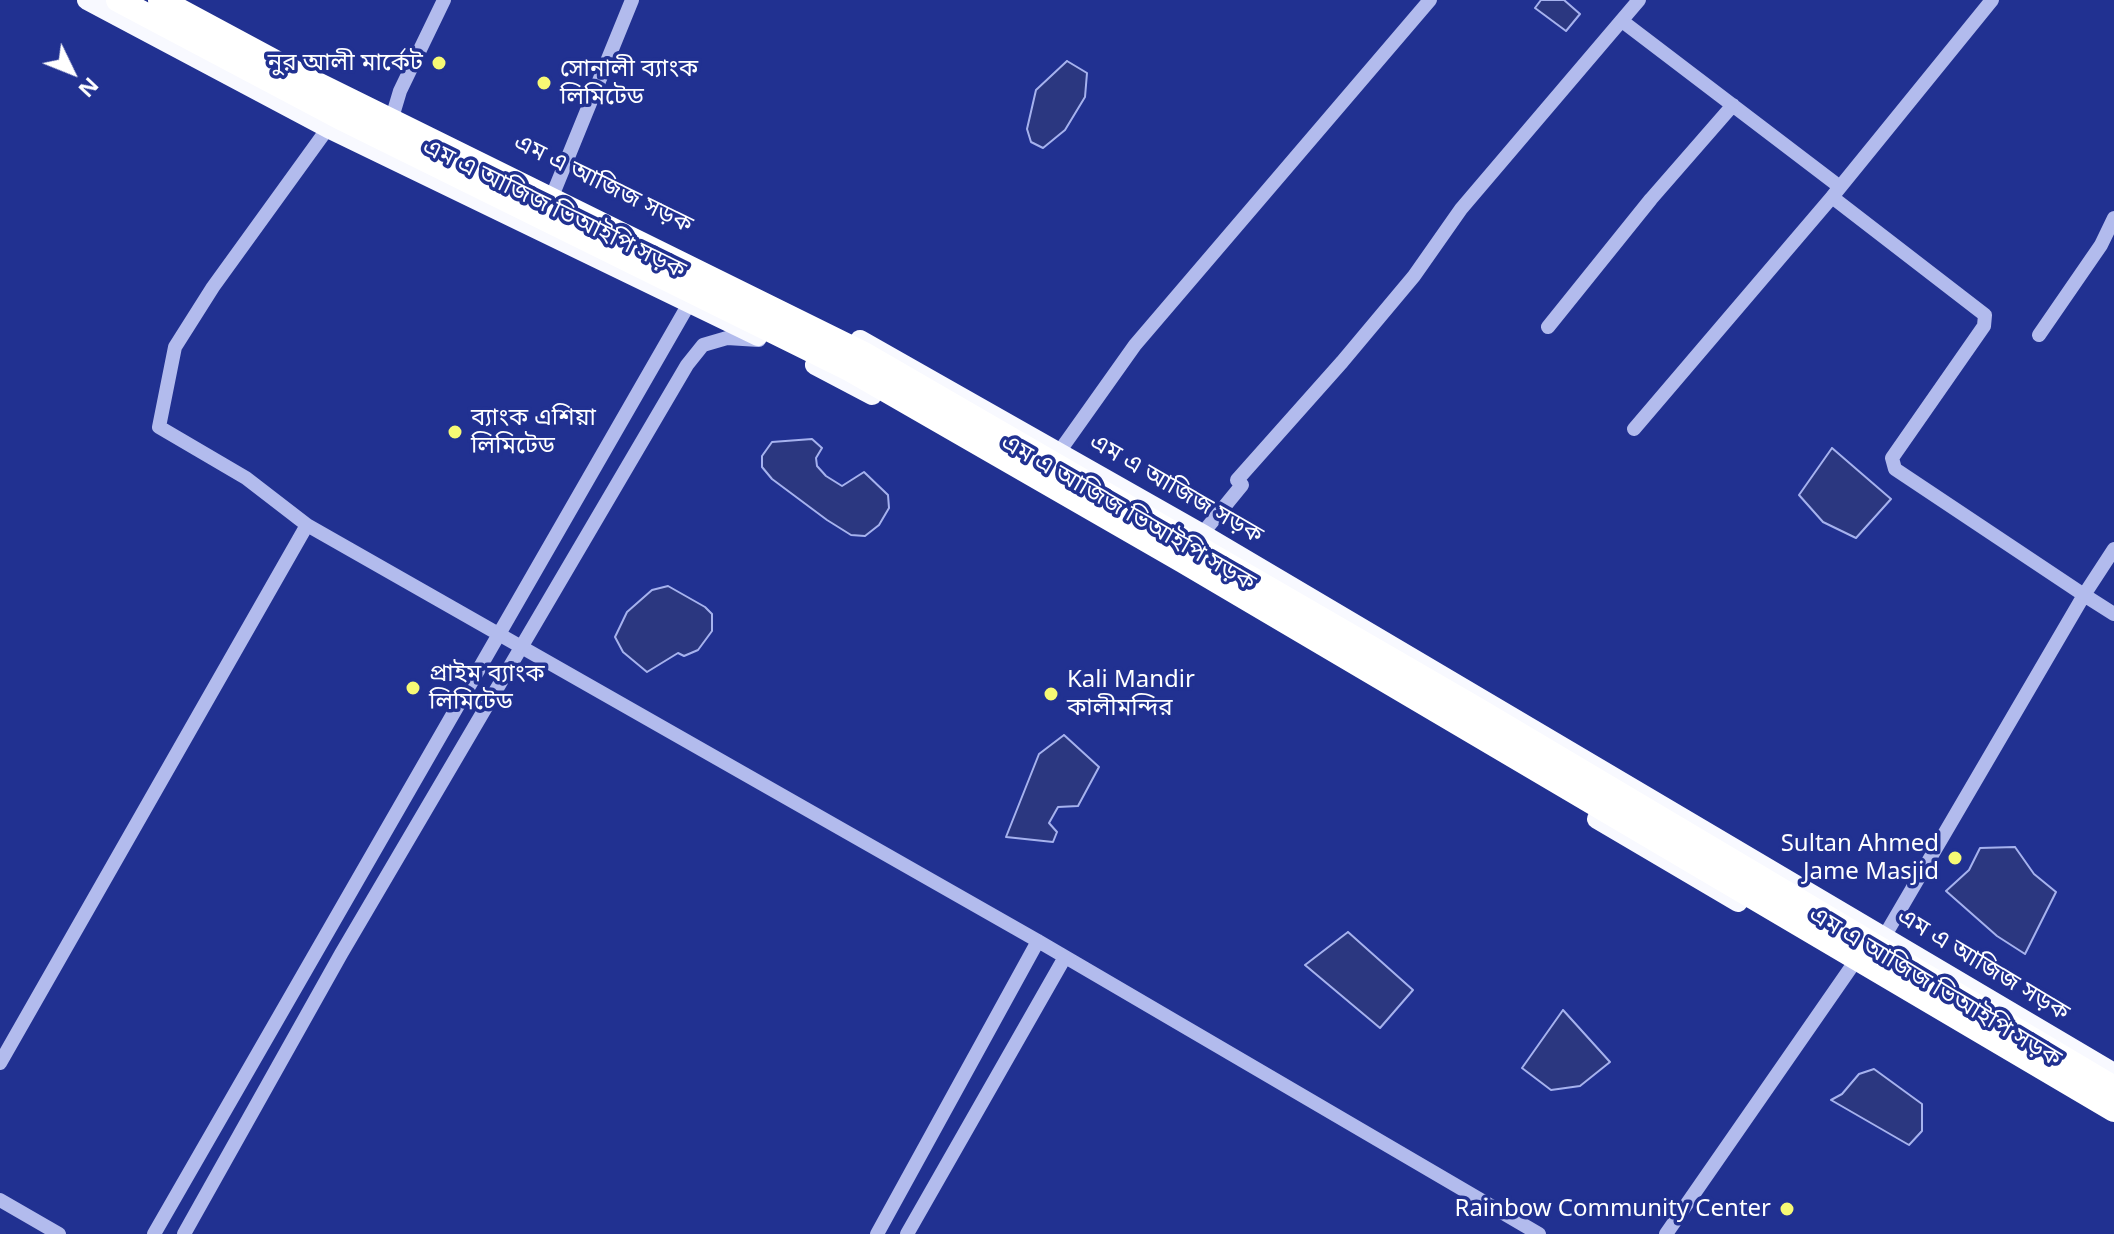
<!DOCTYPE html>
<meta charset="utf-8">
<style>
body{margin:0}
#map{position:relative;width:2114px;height:1234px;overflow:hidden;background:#213191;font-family:"Noto Sans",sans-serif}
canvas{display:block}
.north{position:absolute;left:32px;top:32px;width:80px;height:80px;-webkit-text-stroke:6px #213191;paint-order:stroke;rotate:133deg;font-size:22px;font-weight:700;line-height:32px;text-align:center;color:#fff}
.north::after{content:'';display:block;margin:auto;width:28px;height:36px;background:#fff;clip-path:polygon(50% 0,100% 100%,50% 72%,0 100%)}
</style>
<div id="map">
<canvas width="2114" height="1234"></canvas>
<div class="north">N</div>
</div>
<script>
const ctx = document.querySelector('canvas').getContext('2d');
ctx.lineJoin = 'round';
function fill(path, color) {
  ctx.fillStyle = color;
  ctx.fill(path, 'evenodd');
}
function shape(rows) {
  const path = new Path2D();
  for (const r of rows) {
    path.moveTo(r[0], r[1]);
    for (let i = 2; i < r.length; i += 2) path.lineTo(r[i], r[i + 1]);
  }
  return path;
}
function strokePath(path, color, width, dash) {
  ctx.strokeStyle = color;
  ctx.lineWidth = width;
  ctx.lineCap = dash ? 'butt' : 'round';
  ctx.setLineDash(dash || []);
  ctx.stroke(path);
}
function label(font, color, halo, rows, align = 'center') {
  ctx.font = font + ' "Noto Sans","Noto Sans Bengali",sans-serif';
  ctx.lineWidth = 7;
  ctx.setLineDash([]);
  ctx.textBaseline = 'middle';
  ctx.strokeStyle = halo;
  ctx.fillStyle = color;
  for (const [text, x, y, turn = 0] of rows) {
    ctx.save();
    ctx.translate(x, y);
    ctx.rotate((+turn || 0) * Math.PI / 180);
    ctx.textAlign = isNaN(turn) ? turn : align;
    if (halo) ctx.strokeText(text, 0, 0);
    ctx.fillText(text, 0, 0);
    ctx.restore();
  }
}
const water = shape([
 [1541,0,1564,0,1580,14,1566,31,1535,8,1541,0],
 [1067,61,1087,73,1085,97,1065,130,1043,148,1031,142,1027,129,1036,90,1067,61],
 [812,439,822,448,816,458,817,466,826,476,842,486,864,472,888,495,889,508,879,525,865,536,851,535,827,520,772,479,762,467,762,456,772,442,812,439],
 [1832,448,1891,499,1856,538,1823,522,1799,495,1832,448],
 [668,586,705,607,712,614,712,631,698,650,684,656,678,653,647,672,623,652,615,637,627,612,652,590,668,586],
 [1064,735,1099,767,1078,806,1058,807,1049,823,1057,832,1053,842,1006,837,1039,754,1064,735],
 [2015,847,2034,874,2056,892,2025,954,1997,936,1946,891,1969,870,1980,848,2015,847],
 [1348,932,1413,990,1380,1028,1305,965,1348,932],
 [1563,1010,1610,1062,1580,1086,1551,1090,1522,1068,1563,1010],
 [1874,1069,1922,1104,1922,1131,1909,1145,1831,1100,1842,1094,1859,1074,1874,1069]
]);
const minor = shape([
 [1622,21,1840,187],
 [394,111,400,91,444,0],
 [328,128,213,287,175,347,159,427,246,478,307,525,1038,941,1539,1234],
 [555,189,632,0],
 [1832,197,1985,315,1984,326,1892,458,1895,469,2084,595,2114,549],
 [1548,327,1651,199,1733,105],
 [2039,335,2101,245,2114,218],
 [1634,429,1832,197,1992,0],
 [1059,452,1135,345,1430,0],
 [1202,534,1242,485,1237,480,1342,362,1414,276,1461,209,1639,0],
 [1877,943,1884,937,2084,595,2114,614],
 [0,1063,307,525],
 [0,1200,59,1234],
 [154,1234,694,295],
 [184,1234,341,954,687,365,703,345,727,338,759,340],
 [877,1234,1038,941],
 [907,1234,1065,957],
 [1666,1234,1852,966,1862,957]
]);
const major = shape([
 [87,0,328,128,758,336],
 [860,340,1202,534,2114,1073],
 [815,365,872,395],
 [1597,819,1738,902]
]);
const highway = shape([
 [118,0,339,117,851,370,1183,561,2114,1110],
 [160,0,309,80,862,353,1478,710,2114,1088]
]);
const markers = [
 [439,63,8,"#f7f974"],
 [544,83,8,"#f7f974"],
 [455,432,8,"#f7f974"],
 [413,688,8,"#f7f974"],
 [1051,694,8,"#f7f974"],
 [1955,858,8,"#f7f974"],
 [1787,1209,8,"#f7f974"]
];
const poiNames = [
 ["নুর আলী মার্কেট",423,63,"right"],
 ["সোনালী ব্যাংক",560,69],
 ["লিমিটেড",560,97],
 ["ব্যাংক এশিয়া",471,418],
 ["লিমিটেড",471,446],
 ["প্রাইম ব্যাংক",429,674],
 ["লিমিটেড",429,702],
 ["Kali Mandir",1067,680],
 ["কালীমন্দির",1067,708],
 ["Sultan Ahmed",1939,844,"right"],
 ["Jame Masjid",1939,872,"right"],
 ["Rainbow Community Center",1771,1209,"right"]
];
const streetNames = [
 ["এম এ আজিজ সড়ক",603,184,26],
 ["এম এ আজিজ ভিআইপি সড়ক",554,209,26],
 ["এম এ আজিজ সড়ক",1176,489,30],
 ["এম এ আজিজ ভিআইপি সড়ক",1128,513,30],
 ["এম এ আজিজ সড়ক",1983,965,31],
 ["এম এ আজিজ ভিআইপি সড়ক",1935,987,31]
];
fill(water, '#2b3780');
strokePath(water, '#a6b2ee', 2);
strokePath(minor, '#b2bbed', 14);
strokePath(major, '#f8f9ff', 20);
strokePath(highway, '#fff', 24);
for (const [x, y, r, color] of markers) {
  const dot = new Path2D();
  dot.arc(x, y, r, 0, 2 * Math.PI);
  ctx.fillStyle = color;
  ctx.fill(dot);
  strokePath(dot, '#213191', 3);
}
label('24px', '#fff', '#213191', poiNames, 'left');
label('24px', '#fff', '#213191', streetNames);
</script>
